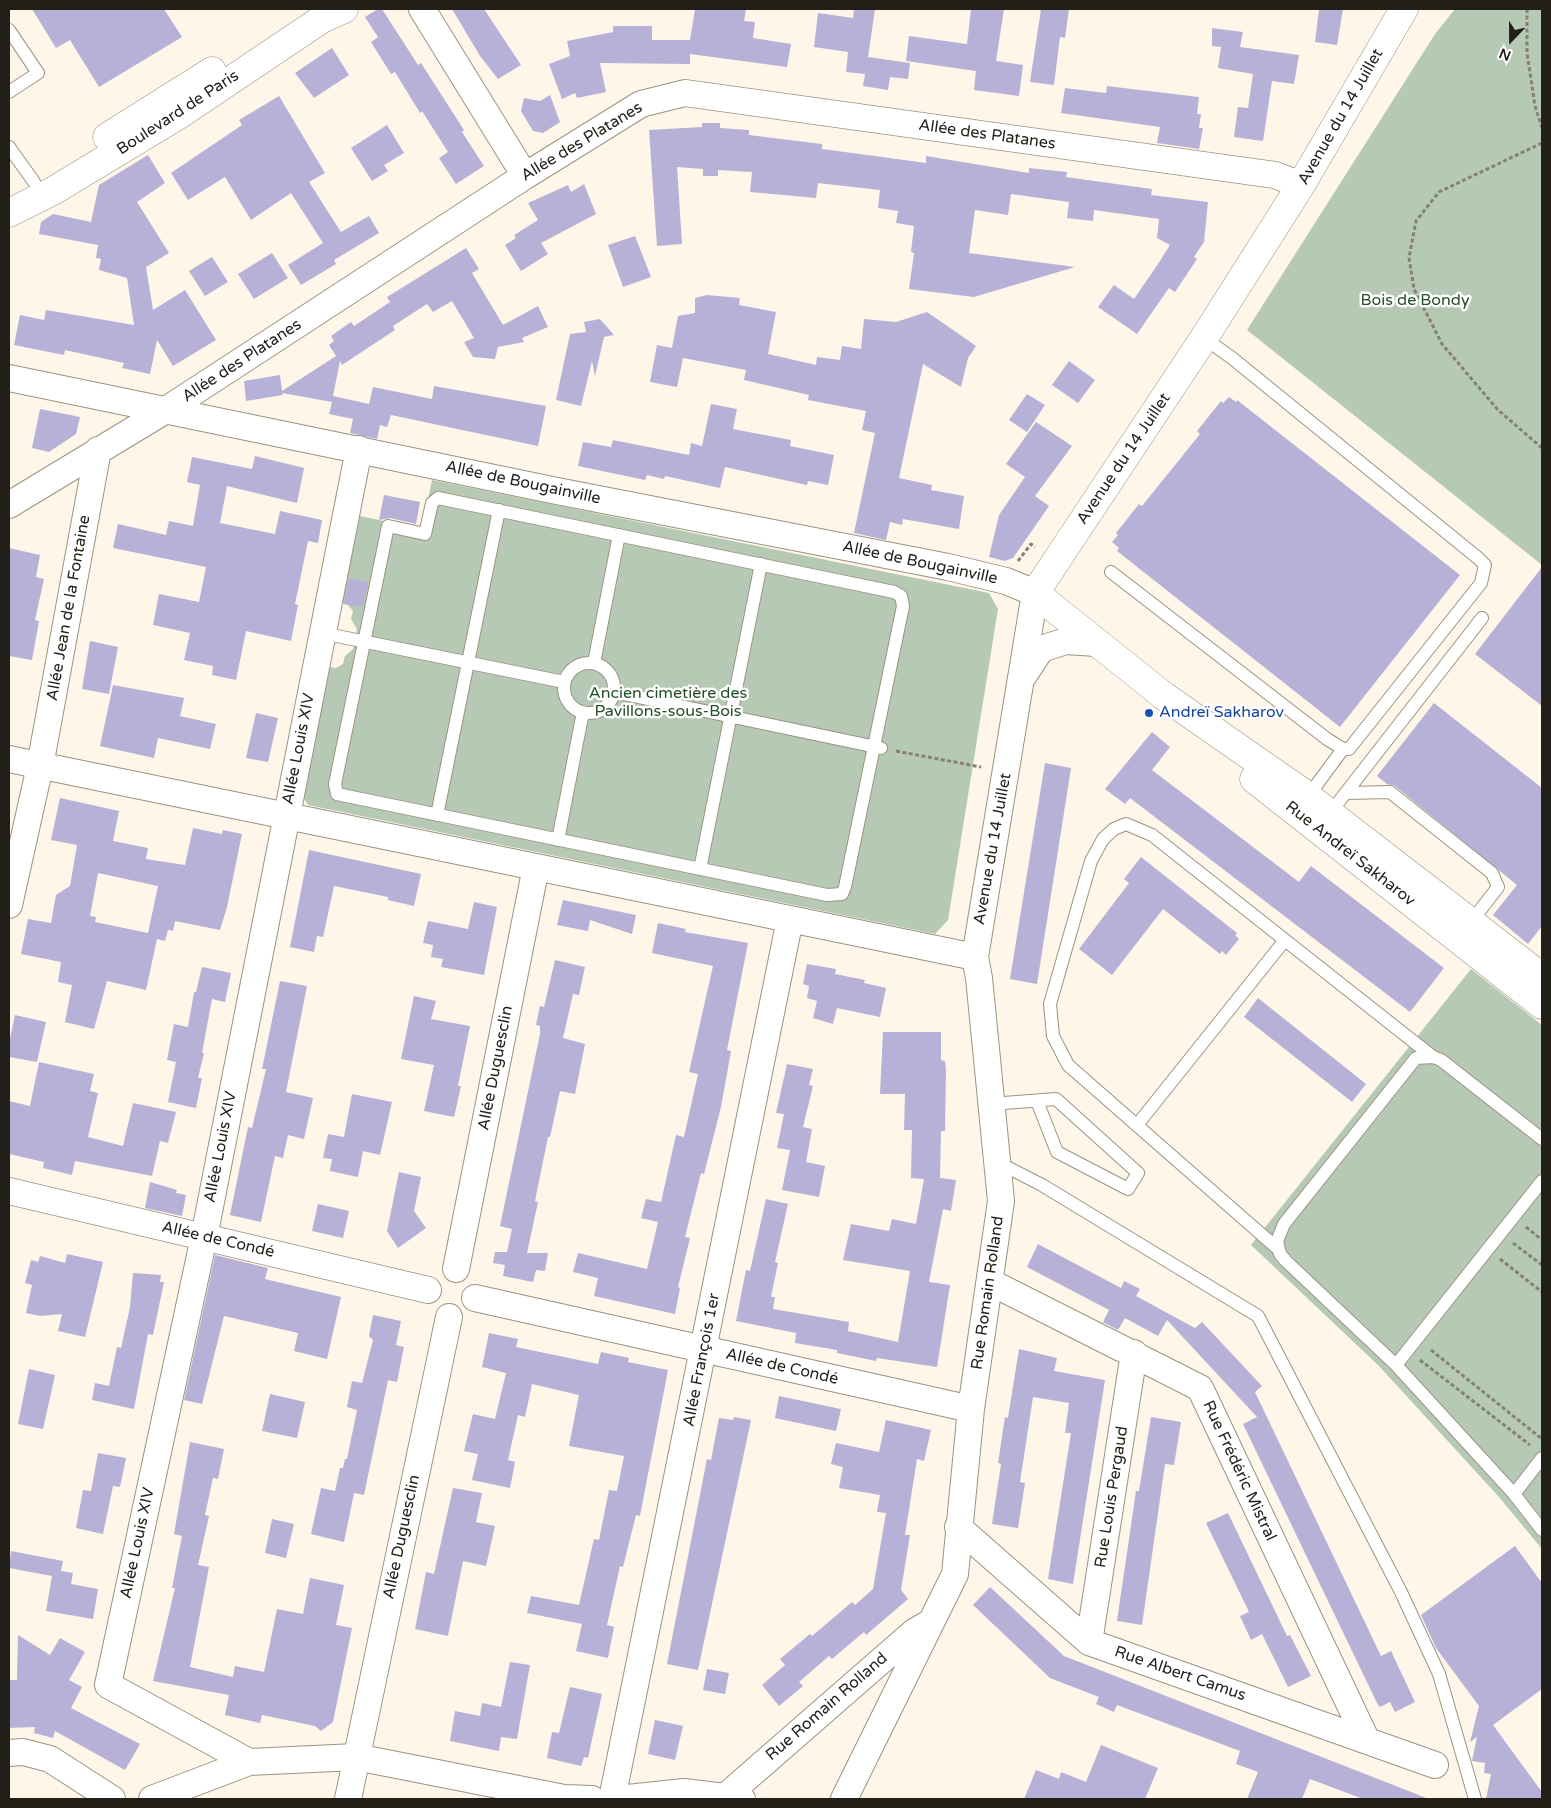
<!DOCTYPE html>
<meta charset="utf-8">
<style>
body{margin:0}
#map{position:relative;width:1551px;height:1808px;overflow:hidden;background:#fef6e8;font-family:"Varela Round",sans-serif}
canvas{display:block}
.frame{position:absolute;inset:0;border:10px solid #221e18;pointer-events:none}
.north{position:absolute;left:1486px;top:15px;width:50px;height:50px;-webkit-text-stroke:4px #fff;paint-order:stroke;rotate:202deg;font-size:14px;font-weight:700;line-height:20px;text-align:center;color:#221e18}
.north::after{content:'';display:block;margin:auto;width:18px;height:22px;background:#221e18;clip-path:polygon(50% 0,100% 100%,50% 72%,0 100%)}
</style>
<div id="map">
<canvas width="1551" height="1808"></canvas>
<div class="frame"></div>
<div class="north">N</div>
</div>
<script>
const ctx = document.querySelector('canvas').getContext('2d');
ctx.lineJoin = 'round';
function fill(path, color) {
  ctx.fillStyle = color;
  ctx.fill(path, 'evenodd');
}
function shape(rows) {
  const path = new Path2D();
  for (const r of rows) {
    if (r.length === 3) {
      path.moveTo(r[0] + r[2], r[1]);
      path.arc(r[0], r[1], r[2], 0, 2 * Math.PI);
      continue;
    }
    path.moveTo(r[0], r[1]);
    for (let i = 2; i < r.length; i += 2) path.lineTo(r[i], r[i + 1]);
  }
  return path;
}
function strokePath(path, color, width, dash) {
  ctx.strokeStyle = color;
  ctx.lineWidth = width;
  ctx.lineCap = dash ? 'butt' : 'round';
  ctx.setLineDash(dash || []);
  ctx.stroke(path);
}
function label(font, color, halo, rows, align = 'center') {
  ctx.font = font + ' "Varela Round",sans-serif';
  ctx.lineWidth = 5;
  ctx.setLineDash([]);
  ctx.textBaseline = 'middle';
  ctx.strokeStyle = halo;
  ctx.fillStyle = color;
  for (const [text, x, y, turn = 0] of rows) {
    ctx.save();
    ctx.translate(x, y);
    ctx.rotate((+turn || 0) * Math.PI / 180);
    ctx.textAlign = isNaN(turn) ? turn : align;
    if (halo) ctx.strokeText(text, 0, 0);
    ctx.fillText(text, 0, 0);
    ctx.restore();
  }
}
const green = shape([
 [1455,9,1542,9,1542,565,1247,330,1435,34],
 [432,480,989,593,998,609,948,920,935,934,308,805,303,797,330,667,336,668,343,664,345,656,353,649,357,629,351,619,353,611,348,605,341,603,360,516,422,529],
 [1471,969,1542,1025,1542,1549,1499,1497,1379,1366,1251,1245]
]);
const building = shape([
 [32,9,164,9,182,37,99,87,70,40,56,48],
 [378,9,382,9,418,65,421,63,464,130,462,132,484,166,456,184,439,158,448,152,422,111,420,113,395,72,391,74,371,42,378,37,365,17],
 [452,9,484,9,521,65,498,79,480,56],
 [695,9,746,9,744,21,755,22,753,38,791,44,787,67,690,54,690,64,600,63,606,92,577,98,575,93,562,99,549,64,570,56,567,41,613,32,613,26,652,26,652,40,690,40],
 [854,9,875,9,868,57,910,63,908,79,890,77,888,90,863,86,865,74,846,72,848,52,814,47,818,13,853,18],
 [971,9,1004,9,996,61,1023,65,1019,96,974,90,976,71,906,61,909,36,967,44],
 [1041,9,1069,9,1065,38,1060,37,1054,85,1030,82],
 [1319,9,1343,9,1337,45,1315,42],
 [1212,28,1243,32,1240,47,1299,55,1294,84,1272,81,1263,141,1234,137,1238,107,1248,108,1253,74,1218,68,1221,47,1212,46],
 [332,48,349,75,314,98,295,73],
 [1107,86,1199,97,1197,114,1201,114,1199,128,1203,128,1199,149,1157,143,1160,127,1061,113,1065,88,1106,93],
 [550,95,560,122,543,133,533,131,521,111,524,98,540,101],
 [279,96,325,173,309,182,341,232,369,216,379,233,334,260,336,264,301,285,288,265,323,243,291,193,251,220,225,177,188,200,171,173,242,125,239,120],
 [702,123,720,123,720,128,749,130,749,135,822,144,822,149,875,156,926,163,926,156,1029,173,1029,168,1067,172,1066,177,1152,189,1151,195,1208,202,1204,242,1194,257,1197,259,1175,292,1169,288,1137,334,1098,307,1114,285,1134,299,1158,264,1170,245,1157,238,1159,219,1094,210,1093,221,1067,218,1069,202,1011,194,1008,215,975,210,969,253,1075,267,974,297,909,289,914,253,911,252,914,226,896,223,898,211,878,208,880,190,818,183,816,198,750,192,752,172,718,170,718,176,703,176,703,169,677,167,682,244,657,246,649,130,702,127],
 [387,125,404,153,384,165,388,171,372,181,351,148],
 [148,155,165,183,137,202,169,253,146,267,153,310,185,290,216,340,173,366,157,340,150,374,122,368,124,363,65,350,64,355,14,345,20,315,44,320,46,310,134,325,127,278,99,270,101,259,96,258,98,245,39,234,41,222,53,214,91,222,99,185],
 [584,184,596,214,541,243,548,254,521,271,505,245,516,238,514,235,538,220,528,203,568,185,571,192],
 [635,236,651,277,623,287,608,245],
 [466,248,479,269,472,273,503,325,538,306,548,327,522,338,524,342,498,347,495,359,473,357,464,342,474,338,452,301,433,312,427,304,393,326,395,330,342,365,340,361,333,396,369,404,373,387,432,399,434,386,546,406,538,446,391,415,387,427,380,425,377,439,350,433,353,419,329,414,332,402,282,393,283,395,246,401,244,381,280,375,282,391,336,356,329,345,334,341,331,336,351,322,354,326,390,302,387,297],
 [272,253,288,278,254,299,238,274],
 [212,257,228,282,205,296,189,271],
 [707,295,740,298,739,305,776,312,768,354,816,365,817,357,840,360,842,346,861,349,864,319,896,322,927,312,976,346,968,358,961,387,923,364,899,478,932,485,931,490,964,496,959,529,903,519,902,525,890,522,886,540,854,533,875,433,862,430,866,411,808,400,809,395,744,380,746,370,683,358,677,387,650,382,657,345,672,348,678,316,695,313,695,298],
 [600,319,614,335,604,337,595,376,592,361,581,406,556,400,570,334,586,332,584,322],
 [1069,361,1095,380,1078,403,1052,385],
 [1027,394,1045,405,1027,432,1009,420],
 [1229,397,1236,402,1237,400,1460,575,1340,727,1117,551,1119,548,1112,542,1118,535,1116,533,1139,504,1142,506,1200,434,1197,431,1221,401,1223,403],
 [711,404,737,409,733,429,791,440,790,446,834,455,828,485,808,481,807,485,725,467,720,488,665,476,664,479,647,475,645,480,578,466,583,442,611,447,613,440,689,455,691,443,702,446],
 [40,409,80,417,76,434,49,452,32,448],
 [1036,422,1072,446,1035,496,1049,506,1013,558,1005,561,989,557,999,515,1025,477,1006,464],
 [255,456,304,468,297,503,227,486,220,523,275,534,280,511,322,520,318,543,308,541,295,604,298,605,291,641,246,631,236,680,212,675,213,666,184,660,190,633,153,625,159,594,199,602,206,567,113,548,118,524,166,535,169,521,193,526,200,485,187,482,192,457,252,469],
 [384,495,420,502,416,524,390,518,379,520],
 [9,548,40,555,36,577,44,579,35,620,39,621,32,660,9,656],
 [1542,567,1542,706,1475,654],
 [349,578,368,582,363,607,344,604],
 [90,641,118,647,109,694,82,689],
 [113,685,184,698,180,716,216,724,210,749,158,738,154,758,100,746],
 [1434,703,1542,788,1542,926,1528,944,1493,915,1517,885,1395,786,1387,784,1377,776],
 [256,713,278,718,268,762,246,758],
 [1152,732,1170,747,1152,770,1299,882,1311,866,1444,968,1410,1012,1130,798,1125,804,1105,789],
 [1045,763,1071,768,1037,984,1010,979],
 [60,798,119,811,113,841,148,848,146,859,185,865,193,828,222,834,223,830,242,834,227,907,220,930,175,921,173,931,168,930,165,941,157,939,146,990,107,981,94,1029,65,1022,72,985,58,982,61,962,21,954,28,919,51,923,56,895,70,886,77,845,51,840],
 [98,873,158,886,148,933,95,922,96,917,90,916],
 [309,850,421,874,414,906,388,900,388,897,334,886,323,937,317,936,314,952,290,947],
 [1141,857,1237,933,1235,935,1239,939,1226,955,1222,951,1220,954,1163,909,1112,975,1079,949,1129,883,1124,879],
 [563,900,636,915,632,934,590,920,588,931,557,925],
 [474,902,497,907,484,975,441,967,443,959,431,957,433,945,423,943,428,921,468,929],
 [658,923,686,929,685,932,748,943,727,1050,731,1051,721,1107,704,1174,701,1173,685,1237,690,1238,678,1287,680,1288,675,1314,594,1296,598,1278,573,1272,578,1253,647,1269,658,1222,641,1218,646,1199,661,1202,676,1135,684,1137,698,1074,689,1072,713,966,652,953],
 [555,960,585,967,579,995,573,994,563,1038,585,1044,575,1094,560,1091,550,1137,548,1137,535,1201,538,1202,527,1253,548,1253,545,1271,536,1270,533,1282,503,1276,505,1265,493,1263,495,1252,507,1252,512,1229,500,1226,540,1034,540,1026,536,1025,540,1006,544,1007],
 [807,964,836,969,835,974,865,980,864,983,886,988,880,1017,837,1008,833,1024,813,1018,817,1001,807,998,809,986,803,984],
 [202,967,231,973,225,1002,212,999,202,1053,204,1053,198,1078,202,1078,196,1108,168,1102,176,1062,167,1060,174,1024,188,1027,194,992,196,992],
 [280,981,307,986,286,1092,313,1098,304,1139,288,1135,283,1158,275,1156,261,1222,230,1215,248,1127,252,1128,266,1069,262,1069],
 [414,996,436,1001,431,1019,470,1026,458,1086,461,1086,454,1117,424,1111,434,1065,401,1059],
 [1258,998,1366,1084,1352,1102,1244,1017],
 [15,1015,46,1022,37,1062,9,1057,9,1043],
 [883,1032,941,1032,941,1060,945,1061,946,1070,945,1131,941,1131,940,1178,956,1180,951,1211,943,1209,929,1282,950,1285,937,1367,877,1358,876,1361,837,1353,837,1350,795,1343,796,1333,736,1321,746,1270,750,1271,766,1199,788,1204,775,1262,778,1263,771,1297,775,1297,773,1309,849,1322,848,1331,898,1342,910,1271,843,1260,851,1224,889,1231,892,1219,916,1224,924,1179,911,1178,912,1130,904,1130,905,1094,880,1094],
 [39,1062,94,1074,90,1091,98,1093,88,1137,123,1146,133,1103,176,1112,168,1143,160,1141,152,1176,75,1161,72,1175,43,1168,44,1162,9,1154,9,1101,30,1106],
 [787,1064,813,1069,809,1085,813,1086,803,1127,812,1129,806,1162,825,1166,819,1197,782,1190,790,1150,777,1148,784,1114,776,1113],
 [352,1094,392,1102,380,1155,363,1151,358,1177,330,1171,332,1159,323,1158,328,1134,344,1137],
 [399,1172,421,1177,414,1211,426,1228,398,1248,387,1231],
 [150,1182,177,1190,176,1193,186,1195,182,1216,145,1208],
 [318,1204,349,1211,343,1238,312,1231],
 [1038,1244,1121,1288,1124,1281,1140,1289,1136,1296,1195,1328,1202,1322,1262,1386,1255,1392,1381,1656,1391,1651,1415,1702,1395,1712,1390,1702,1380,1707,1377,1703,1243,1424,1257,1417,1167,1320,1158,1336,1125,1318,1118,1330,1103,1322,1109,1310,1027,1267],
 [67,1254,103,1262,85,1337,58,1331,62,1314,40,1316,26,1313,32,1285,25,1283,31,1260,38,1262,40,1256,65,1263],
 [215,1255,268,1268,265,1279,341,1297,327,1359,294,1351,298,1333,224,1316,202,1404,184,1400],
 [133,1273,161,1275,160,1282,164,1282,153,1335,148,1334,134,1409,92,1400,95,1383,109,1386,117,1347,121,1348,130,1307],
 [373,1315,401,1321,396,1345,404,1347,397,1382,388,1380,364,1495,354,1493,344,1542,311,1534,321,1488,335,1491,340,1468,343,1468,345,1459,347,1459,357,1410,347,1407,352,1381,362,1383,373,1340,369,1336],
 [489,1333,518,1339,516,1347,598,1364,601,1352,629,1358,628,1362,668,1370,640,1516,636,1515,623,1567,620,1566,607,1625,614,1627,608,1658,576,1651,582,1624,527,1613,531,1596,579,1605,594,1539,599,1540,609,1490,617,1491,624,1456,569,1446,579,1395,532,1384,525,1417,518,1415,508,1460,515,1462,510,1488,472,1480,478,1454,464,1451,473,1414,495,1419,506,1373,482,1367],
 [1019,1349,1057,1358,1054,1371,1105,1380,1073,1584,1048,1579,1071,1433,1065,1433,1069,1403,1033,1397,1020,1482,1025,1483,1018,1528,992,1524,1001,1464,998,1463,1005,1417,1008,1418],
 [29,1369,55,1375,43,1429,18,1424],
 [270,1394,305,1402,297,1438,262,1431],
 [779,1396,841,1409,836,1431,775,1418],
 [734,1417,751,1420,698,1670,667,1664,707,1459,711,1460,719,1418,733,1420],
 [1151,1417,1181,1422,1174,1465,1165,1464,1142,1625,1117,1621,1136,1491,1139,1491],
 [886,1420,931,1430,924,1461,917,1459,905,1535,910,1535,901,1590,908,1599,866,1635,864,1632,832,1659,829,1656,799,1682,803,1686,779,1706,762,1685,785,1665,780,1659,810,1634,812,1636,852,1602,855,1605,873,1589,886,1513,877,1512,880,1495,839,1488,843,1467,831,1464,836,1443,879,1452],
 [190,1442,224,1449,218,1479,213,1478,205,1515,209,1516,198,1565,209,1567,190,1667,233,1677,235,1666,264,1672,277,1609,303,1614,310,1578,344,1585,336,1625,352,1628,333,1722,321,1731,315,1726,262,1715,260,1723,225,1715,229,1695,153,1681,175,1588,172,1588,182,1536,174,1534],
 [98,1453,126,1458,120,1487,113,1486,103,1534,76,1528,83,1490,91,1491],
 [453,1488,482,1493,476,1522,495,1526,486,1566,463,1561,448,1636,415,1629,426,1572,434,1574],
 [1228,1513,1287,1636,1290,1635,1311,1676,1288,1687,1262,1634,1251,1640,1240,1616,1249,1612,1206,1523],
 [272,1519,294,1524,286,1558,265,1553],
 [1515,1546,1542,1583,1542,1689,1493,1725,1542,1792,1542,1799,1486,1799,1491,1774,1484,1773,1485,1763,1472,1761,1477,1737,1470,1742,1479,1706,1436,1648,1421,1615],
 [11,1551,63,1561,61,1571,73,1573,71,1584,98,1589,93,1619,46,1611,52,1576,9,1568],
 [990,1587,1064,1656,1429,1799,1363,1799,1310,1779,1302,1799,1247,1799,1258,1772,1236,1764,1240,1751,1117,1705,1114,1712,1096,1704,1099,1697,1050,1678,973,1605],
 [18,1635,50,1655,60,1638,85,1652,69,1680,82,1687,71,1708,140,1744,125,1770,55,1731,53,1738,34,1733,35,1727,9,1728,9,1680,17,1680],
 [510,1662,530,1665,517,1739,501,1737,499,1751,450,1741,455,1711,480,1716,482,1703,501,1707],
 [707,1669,729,1673,725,1694,703,1690],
 [570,1687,602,1694,588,1758,584,1757,581,1766,547,1758,552,1732,559,1733],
 [655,1720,683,1726,675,1760,648,1754],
 [1101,1745,1158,1768,1145,1799,1024,1799,1036,1770,1059,1779,1061,1772,1086,1782]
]);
const path = shape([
 [1527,9,1527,53,1535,106,1542,128],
 [1542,143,1439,192,1416,221,1409,258,1414,289,1442,344,1498,410,1542,448],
 [1018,561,1031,544,1035,547],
 [896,751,981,767],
 [1526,1227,1542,1240],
 [1513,1243,1542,1265],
 [1500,1259,1542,1292],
 [1431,1350,1542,1439],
 [1420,1360,1530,1445]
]);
const service = shape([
 [9,30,38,73,9,92],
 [9,147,34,182],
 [438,498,894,592,901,596,903,606,845,887,842,894,827,895,337,794,335,784,388,526,425,534,432,503,438,498],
 [1111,572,1327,739,1343,749,1349,749,1481,583,1485,565,1478,558,1232,358,1204,338],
 [322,633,564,682],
 [594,663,619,535],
 [589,688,25],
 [614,692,881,748],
 [1346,793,1390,792,1492,873,1498,887,1471,922],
 [1306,799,1343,749],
 [1330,813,1482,618],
 [437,815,499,510],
 [558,840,583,712],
 [700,869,761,564],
 [991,1104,1056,1099,1138,1173,1128,1189,1057,1152,1037,1101],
 [1137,1125,1285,940],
 [1542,1139,1441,1060,1433,1057,1416,1058,1284,1224,1277,1241,1280,1254,1286,1261,1396,1365,1514,1494,1542,1530],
 [997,1162,1042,1185,1258,1316,1401,1592,1439,1674,1475,1799],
 [1277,1248,1068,1065,1053,1036,1050,1004,1091,861,1103,839,1114,829,1126,824,1152,835,1433,1057],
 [1396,1365,1542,1181],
 [1514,1494,1542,1458]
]);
const minor = shape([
 [422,9,525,176],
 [9,378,557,491,948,567,1006,581,1035,593,975,957,979,978,1001,1201,971,1409,955,1574,844,1799],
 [9,505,166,410,525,176,641,104,685,93,1275,175,1301,185],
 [1024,675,1041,649,1066,641,1097,643],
 [9,759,975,957],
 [9,905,40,766,98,450],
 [9,1191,428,1290],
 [456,1269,536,867],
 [990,1282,1200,1388,1366,1739],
 [475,1298,971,1409],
 [958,1527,1089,1642,1435,1765],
 [1089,1642,1134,1353],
 [9,1753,23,1752,50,1759,112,1799],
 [249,1762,108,1685,204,1237,359,449],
 [726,1796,914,1632,928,1624],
 [152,1799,249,1762,356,1757,564,1798,592,1799],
 [348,1799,449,1317],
 [612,1799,790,919],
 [618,1799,684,1792,742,1799]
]);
const tertiary = shape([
 [1404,9,1301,185,1204,338,1035,593,1164,696,1302,792,1542,977],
 [107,137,212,71],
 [9,213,53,191,182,113,322,19,344,9],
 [1254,779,1542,1005]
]);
const markers = [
 [1149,713,5,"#1a4fb4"]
];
const streetNames = [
 ["Boulevard de Paris",178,113,-33],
 ["Avenue du 14 Juillet",1341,117,-60],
 ["Allée des Platanes",987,135,8],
 ["Allée des Platanes",582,142,-31],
 ["Allée des Platanes",242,361,-33],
 ["Avenue du 14 Juillet",1124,459,-56],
 ["Allée de Bougainville",523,483,12],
 ["Allée de Bougainville",920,563,12],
 ["Allée Jean de la Fontaine",69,608,-80],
 ["Allée Louis XIV",299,749,-79],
 ["Avenue du 14 Juillet",993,849,-80],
 ["Rue Andreï Sakharov",1350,854,38],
 ["Allée Duguesclin",496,1068,-79],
 ["Allée Louis XIV",221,1147,-79],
 ["Allée de Condé",218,1240,13],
 ["Rue Romain Rolland",988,1293,-82],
 ["Allée François 1er",702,1360,-79],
 ["Allée de Condé",782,1367,13],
 ["Rue Frédéric Mistral",1239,1471,65],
 ["Rue Louis Pergaud",1112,1497,-81],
 ["Allée Duguesclin",402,1537,-78],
 ["Allée Louis XIV",138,1543,-78],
 ["Rue Albert Camus",1180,1674,19],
 ["Rue Romain Rolland",827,1707,-41]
];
const parkNames = [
 ["Bois de Bondy",1415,301],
 ["Ancien cimetière des",668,694],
 ["Pavillons-sous-Bois",668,712]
];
const transitNames = [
 ["Andreï Sakharov",1159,713]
];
fill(green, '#b5c9b5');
fill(building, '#b8b1d7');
strokePath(service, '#9c9382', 14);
strokePath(minor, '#9c9382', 28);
strokePath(tertiary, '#9c9382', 29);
strokePath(path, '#868076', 3, [4, 2.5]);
strokePath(service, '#fff', 12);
strokePath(minor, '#fff', 26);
strokePath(tertiary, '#fff', 28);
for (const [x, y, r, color] of markers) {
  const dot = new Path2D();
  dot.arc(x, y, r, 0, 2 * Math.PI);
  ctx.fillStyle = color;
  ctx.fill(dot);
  strokePath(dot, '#fff', 2);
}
label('16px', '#221e18', '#fff', streetNames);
label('16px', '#234f26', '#fff', parkNames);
label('16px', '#164399', '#fff', transitNames, 'left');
</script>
